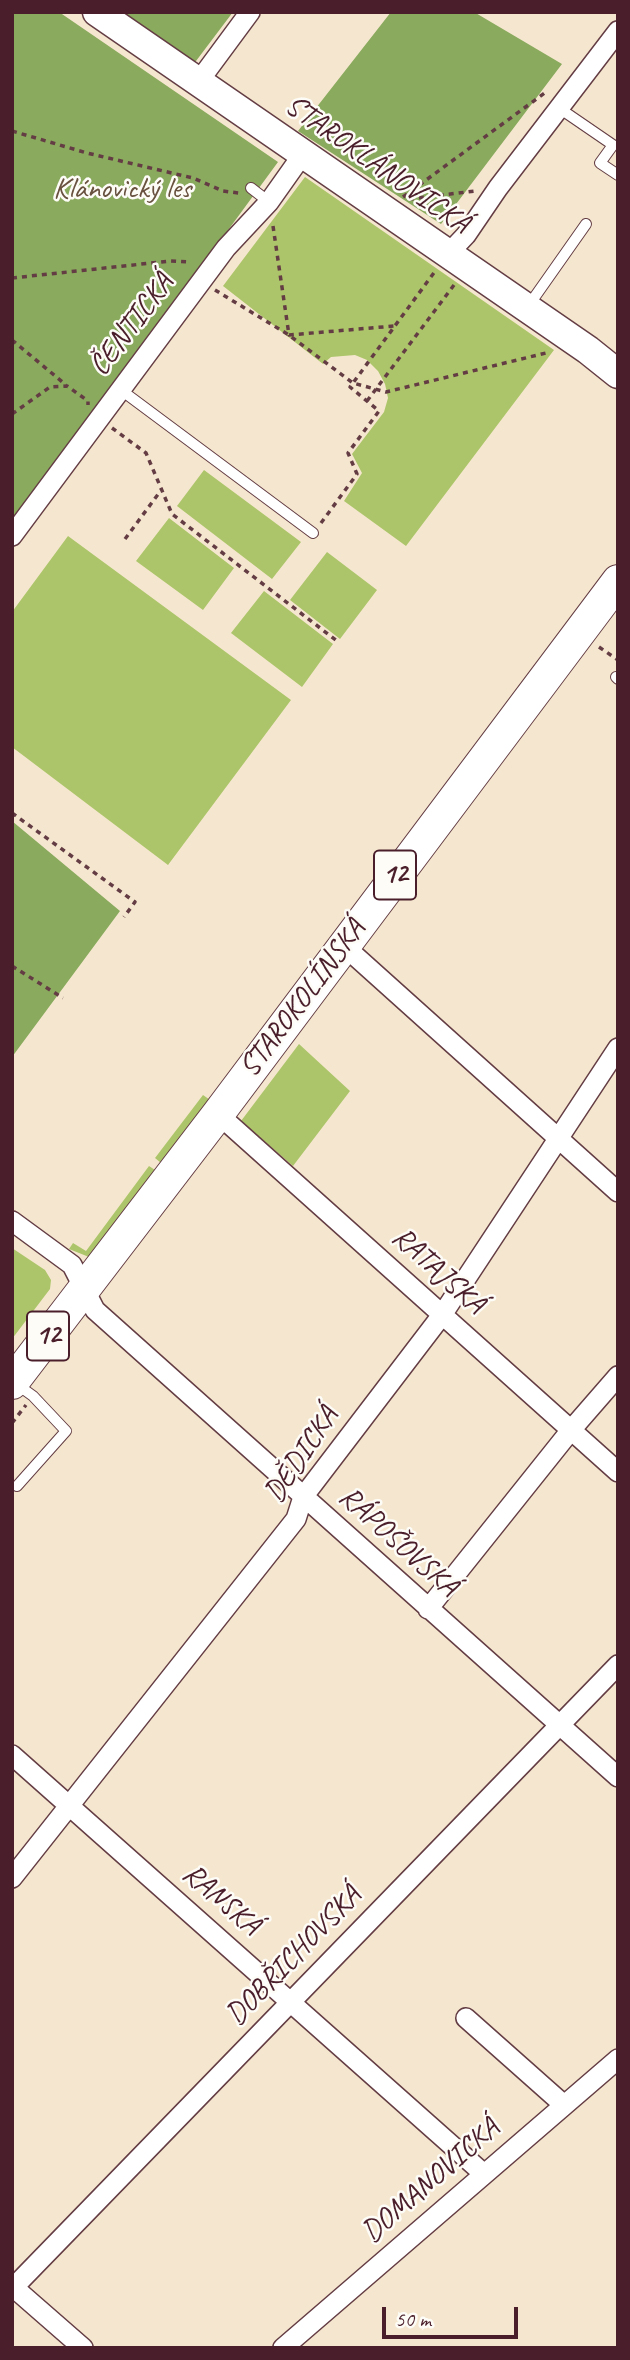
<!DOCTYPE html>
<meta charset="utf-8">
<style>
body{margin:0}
#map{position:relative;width:630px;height:2360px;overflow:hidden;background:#f5e7cf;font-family:Caveat,sans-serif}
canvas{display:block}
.frame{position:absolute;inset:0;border:14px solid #4a1f2b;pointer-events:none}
.scale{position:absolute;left:382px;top:2307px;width:136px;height:32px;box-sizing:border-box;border:4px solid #4a1f2b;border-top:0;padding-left:9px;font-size:21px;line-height:24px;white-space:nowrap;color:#4a1f2b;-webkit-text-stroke:5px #fdfcf7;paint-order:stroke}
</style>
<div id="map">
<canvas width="630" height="2360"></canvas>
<div class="frame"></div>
<div class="scale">50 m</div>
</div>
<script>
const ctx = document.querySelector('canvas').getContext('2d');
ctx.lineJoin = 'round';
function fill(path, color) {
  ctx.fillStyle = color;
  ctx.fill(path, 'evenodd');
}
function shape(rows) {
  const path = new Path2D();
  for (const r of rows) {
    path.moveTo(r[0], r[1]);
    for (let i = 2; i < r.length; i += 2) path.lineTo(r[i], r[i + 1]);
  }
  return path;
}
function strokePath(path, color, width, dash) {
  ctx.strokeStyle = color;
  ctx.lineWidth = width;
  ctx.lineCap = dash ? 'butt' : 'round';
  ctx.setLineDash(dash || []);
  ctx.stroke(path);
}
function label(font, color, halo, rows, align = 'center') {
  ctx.font = font + ' Caveat,sans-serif';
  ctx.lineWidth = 5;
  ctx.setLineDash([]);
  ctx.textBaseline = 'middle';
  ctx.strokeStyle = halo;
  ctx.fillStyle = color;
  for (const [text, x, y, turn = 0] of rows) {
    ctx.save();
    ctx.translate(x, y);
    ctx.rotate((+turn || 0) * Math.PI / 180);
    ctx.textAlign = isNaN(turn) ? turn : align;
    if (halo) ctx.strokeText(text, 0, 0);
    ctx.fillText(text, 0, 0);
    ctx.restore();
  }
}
const green = shape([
 [305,177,554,350,406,546,344,501,362,473,352,454,384,412,388,398,385,384,378,371,367,360,355,355,331,357,323,364,223,286],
 [204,470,301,542,272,579,177,506],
 [169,518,234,568,203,610,136,561],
 [68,536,291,700,168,865,12,747,12,612],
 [327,552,377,590,340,639,290,600],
 [264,591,333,644,302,687,231,633],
 [299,1044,350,1091,293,1166,241,1121],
 [203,1095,213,1102,167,1163,161,1163,155,1158],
 [149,1166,155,1170,156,1177,89,1257,69,1249,73,1243,86,1251],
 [12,1248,45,1270,51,1280,50,1289,12,1339]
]);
const forest = shape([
 [12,12,59,12,278,162,12,525],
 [113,12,233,12,193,65],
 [391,12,474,12,562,64,441,224,298,131],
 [12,821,120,911,12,1057]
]);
const path = shape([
 [12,131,87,153,193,178,223,191,239,193],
 [403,197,546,92],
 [409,199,475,191],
 [273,226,289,335,394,326],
 [12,278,170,261,191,262],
 [215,290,289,335,353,383,386,392,550,352],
 [12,340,66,385],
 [367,401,454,285],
 [12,414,50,387,67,386,88,401,88,405],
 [112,428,146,453,172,514,337,641],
 [321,523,357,474,348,453,379,411,350,387,436,270],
 [125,539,162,489],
 [599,647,618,660],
 [12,813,135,902,124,917],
 [12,966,63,998],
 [12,1423,26,1405]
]);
const lane = shape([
 [559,108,613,145,600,163,618,175],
 [251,188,269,202],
 [529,305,586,224],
 [121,390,313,533],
 [616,677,618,679],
 [15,1383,33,1396,66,1431,17,1486]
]);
const street = shape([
 [199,81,250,12],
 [447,255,466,235,498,188,618,31],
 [12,536,226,248,269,202,303,154],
 [343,945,618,1192],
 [218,1114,618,1472],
 [12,1221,72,1265,95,1310,618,1777],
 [428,1609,571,1430,618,1376],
 [12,1755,484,2174],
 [12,1878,296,1519,303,1497,442,1315,618,1048],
 [466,2018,564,2105],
 [12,2286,83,2348],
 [12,2289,618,1665],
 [283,2348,618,2059]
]);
const secondary = shape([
 [97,12,588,350,618,374]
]);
const primary = shape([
 [12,1383,218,1114,618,581]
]);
const shields = [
 [395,875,42],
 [48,1336,42]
];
const shieldNames = [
 ["12",395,875],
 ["12",48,1336]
];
const streetNames = [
 ["STAROKLÁNOVICKÁ",377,165,35],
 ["ČENTICKÁ",132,325,-53],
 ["STAROKOLÍNSKÁ",303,999,-53],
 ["RATAJSKÁ",438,1271,42],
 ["DĚDICKÁ",302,1455,-56],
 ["RÁPOŠOVSKÁ",398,1542,42],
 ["RANSKÁ",221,1900,41],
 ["DOBŘICHOVSKÁ",294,1956,-46],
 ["DOMANOVICKÁ",431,2181,-41]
];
const parkNames = [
 ["Klánovický les",122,189]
];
fill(green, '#adc56a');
fill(forest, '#8aaa5e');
strokePath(lane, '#643d44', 12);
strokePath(street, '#643d44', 22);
strokePath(secondary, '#643d44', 31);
strokePath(primary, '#643d44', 34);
strokePath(path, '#643d44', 3.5, [5, 5]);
strokePath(lane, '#fff', 10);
strokePath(street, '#fff', 19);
strokePath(secondary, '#fff', 28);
strokePath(primary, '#fff', 32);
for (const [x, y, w] of shields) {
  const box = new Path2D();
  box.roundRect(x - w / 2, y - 24.5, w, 49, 5);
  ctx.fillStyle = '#fdfcf7';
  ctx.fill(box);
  strokePath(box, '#4a1f2b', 2);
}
label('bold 28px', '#4a1f2b', null, shieldNames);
label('30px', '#4a1f2b', '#fdfcf7', streetNames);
label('30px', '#68513e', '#fdfcf7', parkNames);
</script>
